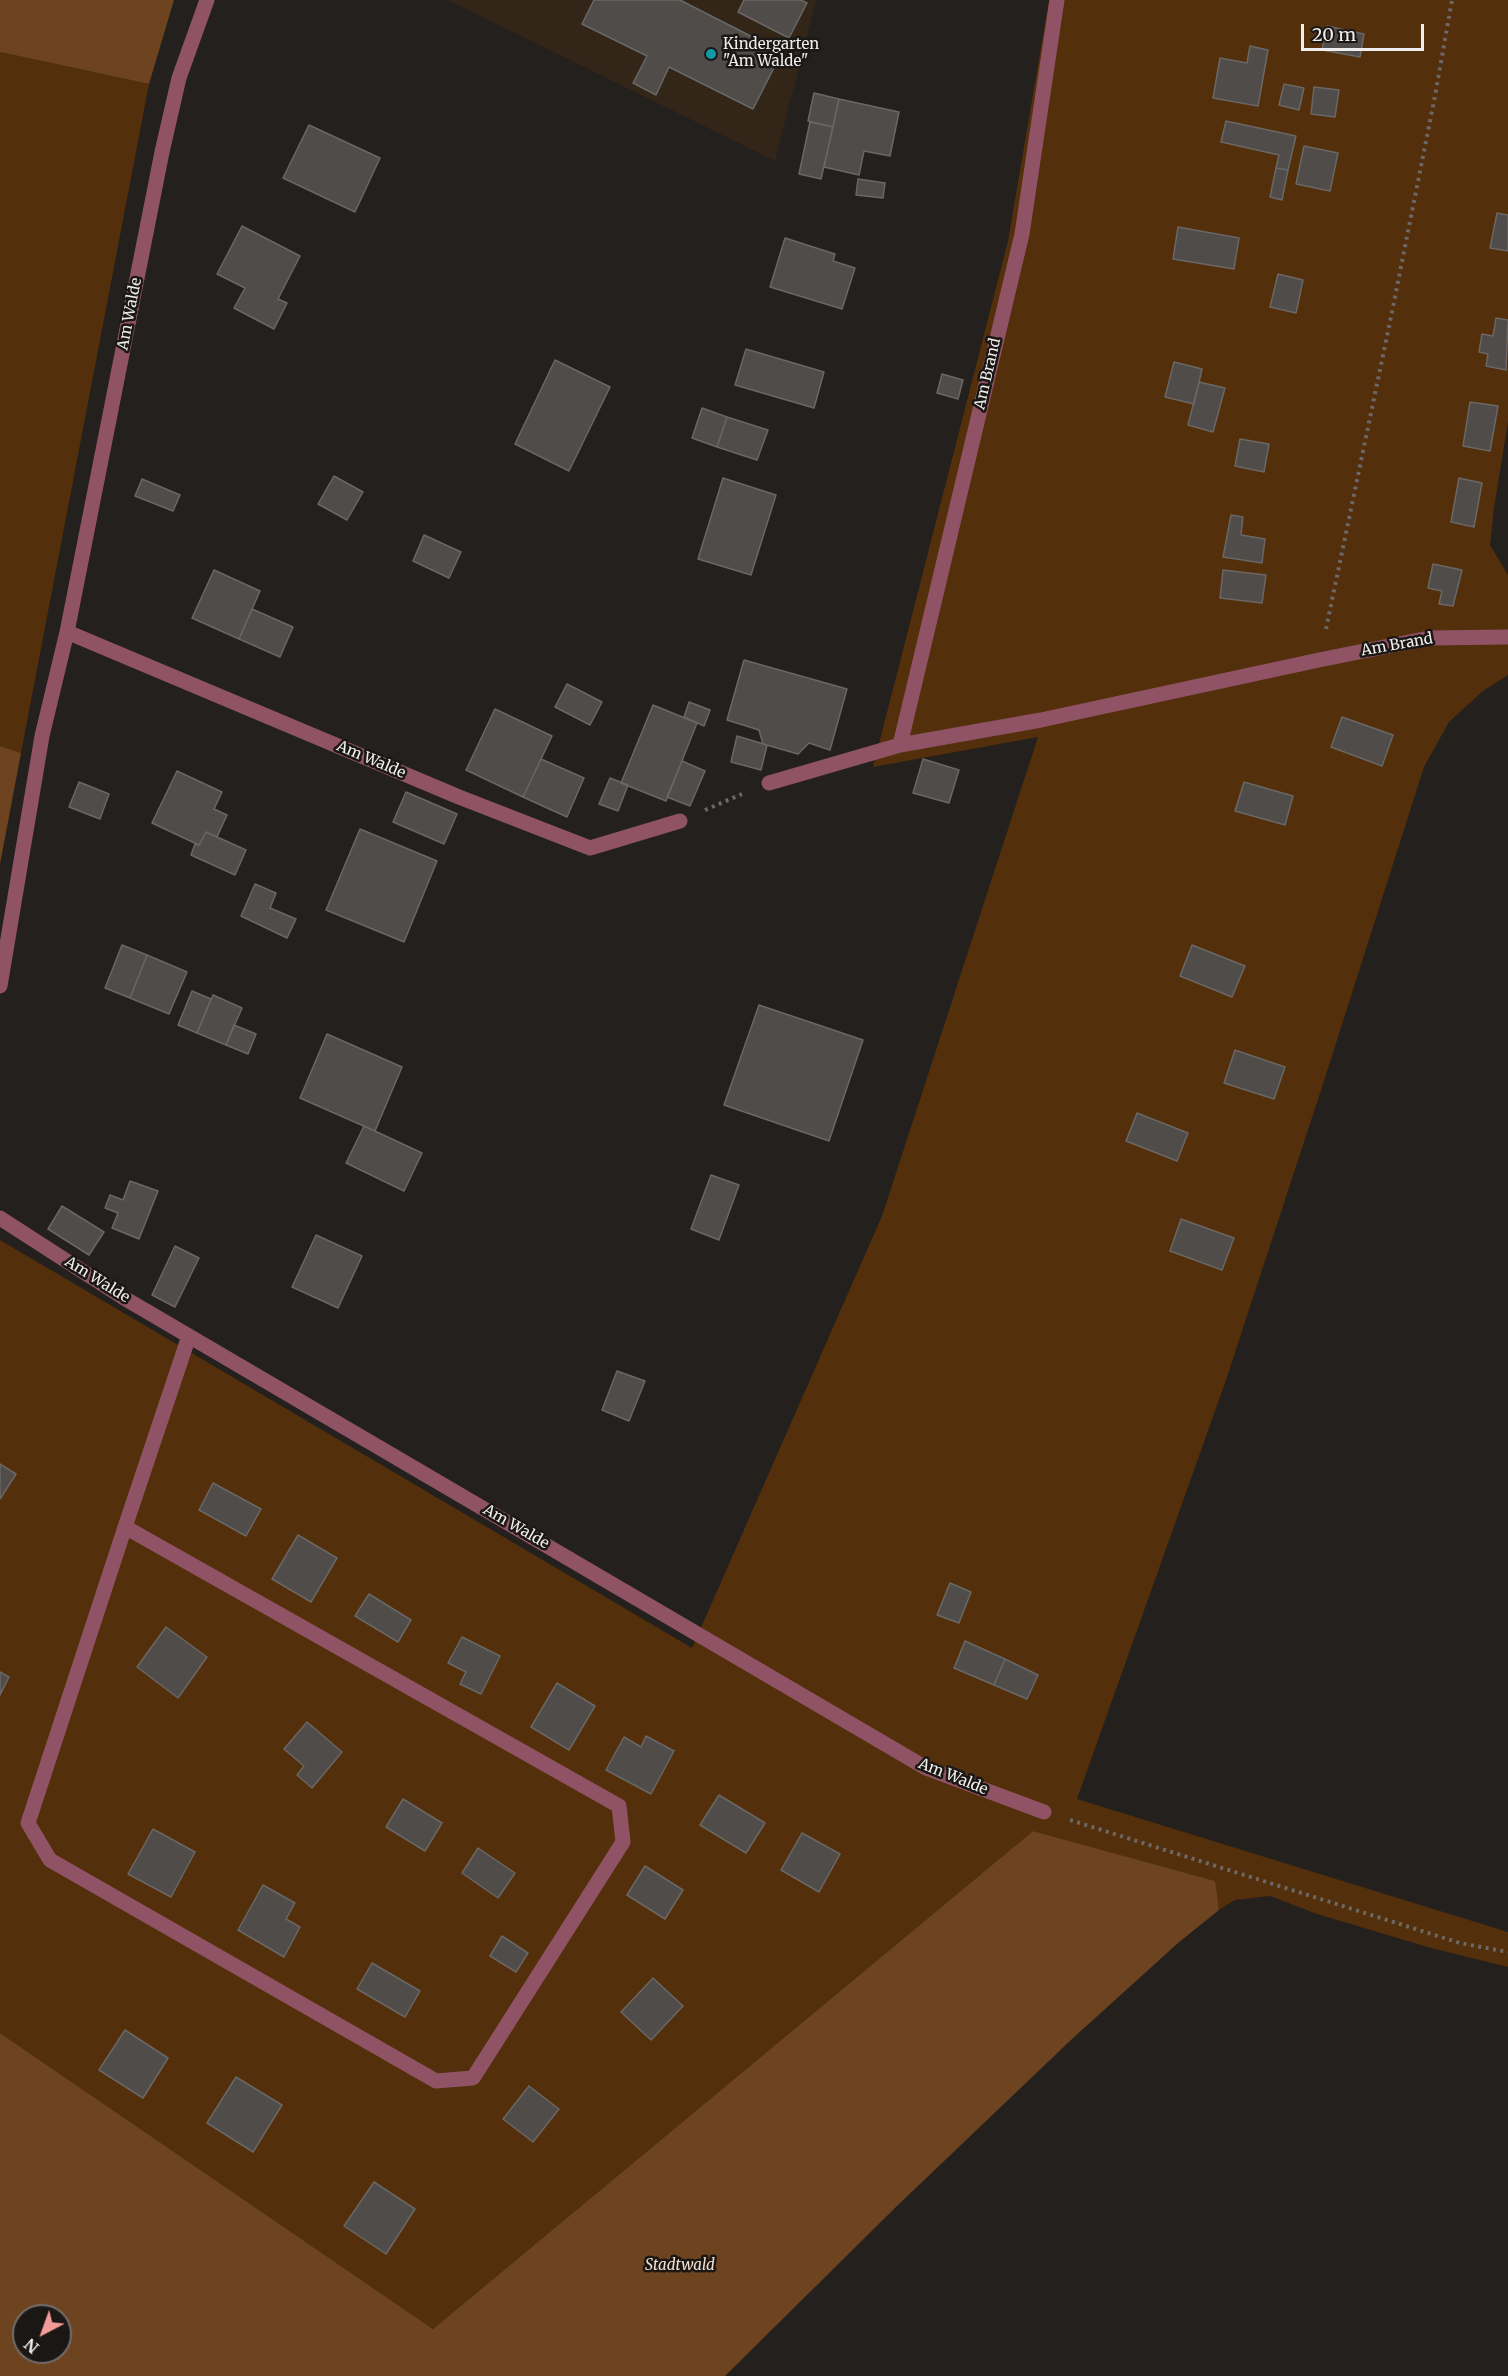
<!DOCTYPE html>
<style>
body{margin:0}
#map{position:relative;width:1508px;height:2376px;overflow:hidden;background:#23201e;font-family:Merriweather,serif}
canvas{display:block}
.north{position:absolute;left:12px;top:2304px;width:60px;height:60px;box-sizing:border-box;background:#1a1715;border:2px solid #706d6b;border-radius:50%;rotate:221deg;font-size:16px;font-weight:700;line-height:24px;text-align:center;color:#f0eeec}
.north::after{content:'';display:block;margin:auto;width:21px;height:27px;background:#f59b97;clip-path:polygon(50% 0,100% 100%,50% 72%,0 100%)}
.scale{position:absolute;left:1301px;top:24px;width:123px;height:27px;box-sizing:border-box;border:3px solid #f0eeec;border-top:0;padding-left:8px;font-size:18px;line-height:21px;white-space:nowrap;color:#f0eeec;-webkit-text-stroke:4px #1a1715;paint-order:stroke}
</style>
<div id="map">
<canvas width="1508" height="2376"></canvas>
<div class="north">N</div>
<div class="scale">20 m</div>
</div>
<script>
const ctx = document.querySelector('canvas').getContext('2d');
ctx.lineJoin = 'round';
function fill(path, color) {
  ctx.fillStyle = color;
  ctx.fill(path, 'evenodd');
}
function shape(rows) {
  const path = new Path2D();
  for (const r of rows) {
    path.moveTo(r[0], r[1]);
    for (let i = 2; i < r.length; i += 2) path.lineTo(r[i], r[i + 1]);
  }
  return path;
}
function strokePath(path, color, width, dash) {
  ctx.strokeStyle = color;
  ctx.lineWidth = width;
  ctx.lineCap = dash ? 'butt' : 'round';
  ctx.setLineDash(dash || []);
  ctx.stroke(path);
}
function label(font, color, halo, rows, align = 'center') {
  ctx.font = font + ' Merriweather,serif';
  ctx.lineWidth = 5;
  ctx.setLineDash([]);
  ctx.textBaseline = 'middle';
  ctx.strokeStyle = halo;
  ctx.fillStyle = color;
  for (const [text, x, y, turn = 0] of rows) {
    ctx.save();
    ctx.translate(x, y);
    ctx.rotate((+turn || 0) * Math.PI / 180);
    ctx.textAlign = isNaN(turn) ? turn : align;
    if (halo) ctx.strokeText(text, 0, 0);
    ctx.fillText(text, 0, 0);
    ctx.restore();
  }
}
const education = shape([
 [448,0,816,0,775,161]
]);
const green = shape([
 [1049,0,1508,0,1508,422,1494,508,1490,545,1508,575,1508,675,1483,691,1449,722,1424,767,1324,1081,1225,1383,1077,1799,1508,1932,1508,1967,1431,1948,1317,1914,1270,1896,1235,1900,1219,1910,1214,1881,1033,1831,433,2329,0,2033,0,1240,692,1648,882,1216,1038,737,873,767,1008,241],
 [0,52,149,84,21,753,0,746]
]);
const forest = shape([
 [0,0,174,0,149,84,0,52],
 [0,746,21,753,0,864],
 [1033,1831,1215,1881,1219,1910,1178,1943,1072,2039,898,2205,725,2376,0,2376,0,2033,433,2329],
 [24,2316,60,2316,60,2352,24,2352]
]);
const building = shape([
 [594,0,680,0,782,52,753,109,669,67,656,95,633,83,647,56,582,24,594,0],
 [744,0,801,0,807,3,789,38,738,12,744,0],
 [1327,26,1364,34,1360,57,1322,50,1327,26],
 [1250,46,1268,50,1258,106,1213,98,1220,58,1247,63,1250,46],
 [1284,84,1304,88,1299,110,1279,105,1284,84],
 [1314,87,1339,90,1335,117,1311,114,1314,87],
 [814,93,839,99,833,127,808,121,814,93],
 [839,99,899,112,890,156,864,151,859,175,824,167,839,99],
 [1226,121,1296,136,1288,170,1276,168,1279,155,1221,142,1226,121],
 [810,122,833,127,821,179,799,174,810,122],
 [309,125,380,158,355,212,283,178,309,125],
 [1304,146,1338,153,1330,191,1296,184,1304,146],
 [1276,168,1288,170,1282,200,1270,197,1276,168],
 [858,179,885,183,883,198,856,195,858,179],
 [1497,213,1508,215,1508,251,1490,248,1497,213],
 [242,226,300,256,278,299,287,303,274,329,234,308,245,288,217,274,242,226],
 [1178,227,1239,238,1234,269,1173,259,1178,227],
 [785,238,835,254,833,261,855,268,842,309,770,287,785,238],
 [1278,274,1303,280,1296,313,1270,307,1278,274],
 [1496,318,1508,320,1506,370,1486,366,1488,354,1479,352,1482,334,1493,336,1496,318],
 [746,349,824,372,814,408,735,385,746,349],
 [555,360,610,387,569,471,515,444,555,360],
 [1174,362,1202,369,1194,404,1165,397,1174,362],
 [942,374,963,380,958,399,937,393,942,374],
 [1199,382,1225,388,1213,432,1188,425,1199,382],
 [1470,402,1498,406,1490,451,1463,446,1470,402],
 [702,408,727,417,717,447,692,438,702,408],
 [727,417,768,430,757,460,717,447,727,417],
 [1240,439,1269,444,1264,472,1235,466,1240,439],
 [334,476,363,492,347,520,318,504,334,476],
 [723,478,776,495,751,575,698,559,723,478],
 [1459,478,1482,483,1474,527,1451,522,1459,478],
 [142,479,180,495,173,511,135,496,142,479],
 [1231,515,1243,517,1241,535,1265,539,1262,563,1223,557,1231,515],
 [424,535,461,552,449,578,413,561,424,535],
 [1433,564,1462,570,1453,606,1439,604,1442,591,1428,588,1433,564],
 [214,570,260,591,239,639,192,618,214,570],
 [1223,570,1266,575,1262,603,1220,598,1223,570],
 [252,609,293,627,280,657,239,639,252,609],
 [744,660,847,689,830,750,809,743,798,754,763,744,759,730,727,720,744,660],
 [567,684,602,702,590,725,555,707,567,684],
 [689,702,710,710,704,726,684,717,689,702],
 [653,705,697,723,666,801,621,783,653,705],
 [495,709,552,736,523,797,466,770,495,709],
 [1342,717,1393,735,1382,766,1331,747,1342,717],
 [737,736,767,745,761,770,731,762,737,736],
 [541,759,584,778,567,817,523,797,541,759],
 [923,759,959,770,949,803,913,793,923,759],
 [682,761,705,771,690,806,667,797,682,761],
 [177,771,222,792,214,809,227,815,217,837,206,832,199,845,152,823,177,771],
 [610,778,628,785,618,811,599,804,610,778],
 [79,782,109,794,100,819,69,807,79,782],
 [1244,782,1293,796,1285,825,1235,811,1244,782],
 [406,792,457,814,444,844,393,822,406,792],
 [360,829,437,861,404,942,326,910,360,829],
 [206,832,246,850,235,875,191,855,195,844,199,845,206,832],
 [255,884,276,893,270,908,296,919,287,938,241,916,255,884],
 [122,945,147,955,130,998,105,988,122,945],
 [1192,945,1245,966,1232,997,1180,976,1192,945],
 [147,955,187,972,169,1014,130,998,147,955],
 [192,991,211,999,197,1033,178,1025,192,991],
 [213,995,242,1008,226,1045,197,1033,213,995],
 [759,1005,863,1040,829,1141,724,1105,759,1005],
 [234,1025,256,1034,248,1054,226,1045,234,1025],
 [327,1034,402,1067,375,1131,300,1098,327,1034],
 [1235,1050,1285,1067,1274,1099,1224,1083,1235,1050],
 [1137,1113,1188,1133,1177,1161,1126,1141,1137,1113],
 [364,1126,422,1153,404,1191,346,1163,364,1126],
 [711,1175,739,1185,719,1240,691,1229,711,1175],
 [130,1181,158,1191,139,1239,112,1228,118,1213,105,1208,110,1195,123,1200,130,1181],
 [62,1206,104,1232,89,1255,48,1229,62,1206],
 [1181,1219,1234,1238,1222,1270,1170,1251,1181,1219],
 [316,1235,362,1256,338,1308,292,1287,316,1235],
 [175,1246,199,1258,175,1307,152,1295,175,1246],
 [617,1371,645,1381,629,1421,602,1410,617,1371],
 [0,1464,16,1474,0,1499,0,1464],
 [213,1483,261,1509,246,1536,199,1510,213,1483],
 [298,1535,337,1558,311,1602,272,1579,298,1535],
 [950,1583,971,1592,959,1623,937,1615,950,1583],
 [369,1594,411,1620,398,1642,355,1616,369,1594],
 [166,1627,207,1657,178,1698,137,1667,166,1627],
 [462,1637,500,1656,481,1694,460,1684,466,1672,448,1663,462,1637],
 [965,1641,1005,1659,994,1685,954,1668,965,1641],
 [1005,1659,1038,1675,1027,1699,994,1685,1005,1659],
 [0,1672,9,1677,0,1695,0,1672],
 [557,1683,595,1706,569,1750,531,1727,557,1683],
 [307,1722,342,1752,312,1788,297,1775,304,1766,284,1749,307,1722],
 [646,1736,674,1751,651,1794,606,1770,624,1737,641,1747,646,1736],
 [719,1795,765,1823,746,1853,700,1825,719,1795],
 [403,1799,442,1823,425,1851,386,1827,403,1799],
 [153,1829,195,1852,171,1897,128,1874,153,1829],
 [802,1833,840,1854,819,1892,781,1870,802,1833],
 [478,1848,515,1873,498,1898,462,1873,478,1848],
 [645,1866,683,1890,665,1919,627,1895,645,1866],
 [263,1885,295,1903,286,1919,300,1927,284,1957,238,1930,263,1885],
 [502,1936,528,1953,516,1972,490,1956,502,1936],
 [372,1963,420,1991,405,2017,357,1989,372,1963],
 [653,1978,683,2006,651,2040,621,2012,653,1978],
 [125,2030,168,2058,143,2098,99,2070,125,2030],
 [236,2077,282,2105,253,2152,207,2123,236,2077],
 [529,2086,559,2109,533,2142,503,2119,529,2086],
 [374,2182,415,2209,386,2254,344,2226,374,2182]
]);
const path = shape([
 [1326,629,1391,317,1435,96,1452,0],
 [705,810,742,794],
 [1070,1820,1460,1943,1508,1952]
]);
const minor = shape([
 [67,632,459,797,590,848,680,821],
 [900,745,1022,234,1057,0],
 [769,783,900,745,1041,720,1319,660,1429,638,1508,637],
 [0,986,42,736,67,632,162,152,179,78,207,0],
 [0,1218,124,1298,926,1768,1044,1812],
 [125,1527,619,1806,623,1842,473,2078,436,2081,50,1860,28,1823,125,1527,189,1336]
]);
const markers = [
 [711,54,6,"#0f9aa8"]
];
const poiNames = [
 ["Kindergarten",723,45],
 ["\"Am Walde\"",723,62]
];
const streetNames = [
 ["Am Walde",130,314,-79],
 ["Am Brand",988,374,-77],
 ["Am Brand",1397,645,-10],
 ["Am Walde",371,760,23],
 ["Am Walde",97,1280,32],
 ["Am Walde",516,1527,30],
 ["Am Walde",953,1777,22]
];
const parkNames = [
 ["Stadtwald",680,2266]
];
fill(education, '#332518');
fill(green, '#532f0b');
fill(forest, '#6d441f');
fill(building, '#4f4c49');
strokePath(building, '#6a6764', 1.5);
strokePath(path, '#6b6866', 4, [3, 4.5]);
strokePath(minor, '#905365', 15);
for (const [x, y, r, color] of markers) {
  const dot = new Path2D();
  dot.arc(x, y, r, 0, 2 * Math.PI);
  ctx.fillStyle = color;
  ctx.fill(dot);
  strokePath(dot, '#1a1715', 2);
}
label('15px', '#f0eeec', '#1a1715', poiNames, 'left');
label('15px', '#f0eeec', '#1a1715', streetNames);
label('italic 15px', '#f5e0d0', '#1a1715', parkNames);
</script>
